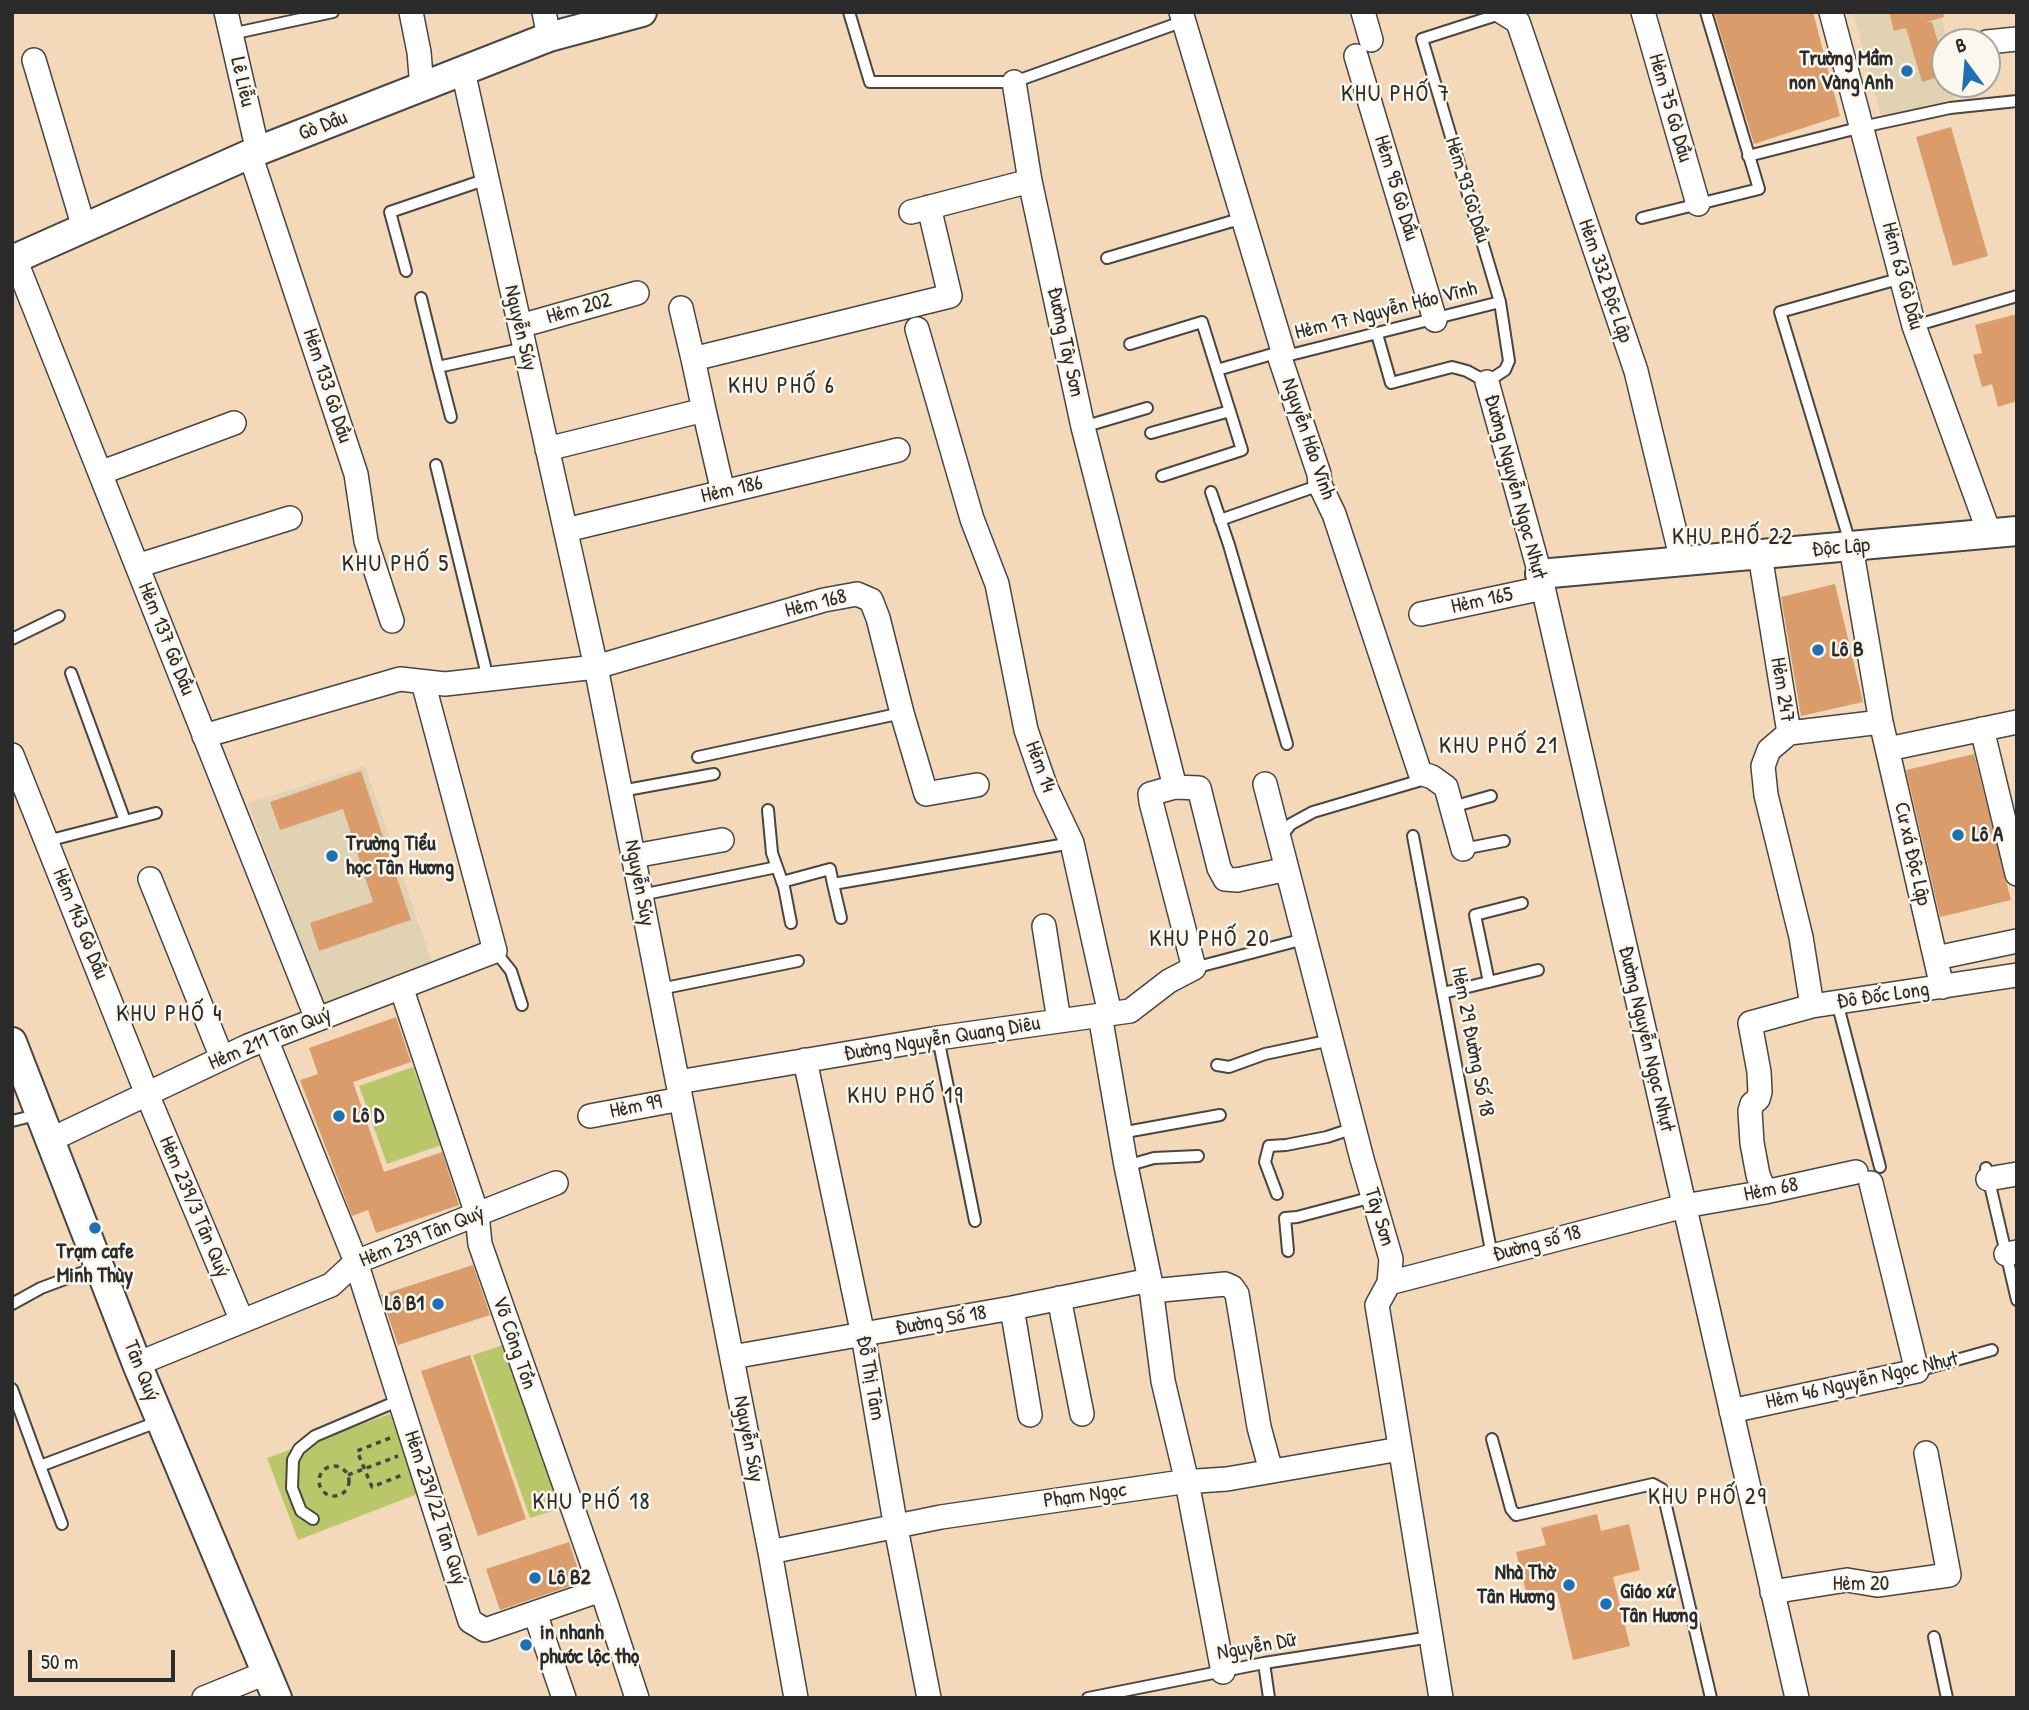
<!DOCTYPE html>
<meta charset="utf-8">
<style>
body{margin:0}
#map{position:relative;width:2029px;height:1710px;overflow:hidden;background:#f3d9ba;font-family:"Patrick Hand",sans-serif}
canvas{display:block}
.frame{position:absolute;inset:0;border:14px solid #2b2b2b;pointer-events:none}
.north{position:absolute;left:1931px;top:28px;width:70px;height:70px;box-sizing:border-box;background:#fbf7ec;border:2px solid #a8a59f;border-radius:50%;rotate:344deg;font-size:19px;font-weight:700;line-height:28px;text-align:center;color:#2b2b2b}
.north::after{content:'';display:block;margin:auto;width:24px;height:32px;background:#1f6fb2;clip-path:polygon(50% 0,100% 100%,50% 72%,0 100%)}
.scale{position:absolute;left:28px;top:1650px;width:147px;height:32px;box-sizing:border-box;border:4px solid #2b2b2b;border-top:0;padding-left:9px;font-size:21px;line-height:24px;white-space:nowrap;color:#2b2b2b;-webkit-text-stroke:5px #fbf7ec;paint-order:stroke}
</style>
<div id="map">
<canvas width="2029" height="1710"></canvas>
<div class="frame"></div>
<div class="north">B</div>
<div class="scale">50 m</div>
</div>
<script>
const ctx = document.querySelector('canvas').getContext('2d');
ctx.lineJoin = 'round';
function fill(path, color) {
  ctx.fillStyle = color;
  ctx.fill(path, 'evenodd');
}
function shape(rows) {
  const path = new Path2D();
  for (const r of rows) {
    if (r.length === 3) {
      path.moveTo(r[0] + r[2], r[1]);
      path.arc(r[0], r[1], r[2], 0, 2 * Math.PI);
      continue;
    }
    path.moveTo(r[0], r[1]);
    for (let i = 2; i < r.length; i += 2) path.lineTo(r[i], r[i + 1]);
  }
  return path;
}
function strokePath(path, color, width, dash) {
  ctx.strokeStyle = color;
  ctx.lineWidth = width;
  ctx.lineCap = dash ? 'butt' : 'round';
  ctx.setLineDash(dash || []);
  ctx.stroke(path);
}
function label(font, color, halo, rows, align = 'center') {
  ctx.font = font + ' "Patrick Hand",sans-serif';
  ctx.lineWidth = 5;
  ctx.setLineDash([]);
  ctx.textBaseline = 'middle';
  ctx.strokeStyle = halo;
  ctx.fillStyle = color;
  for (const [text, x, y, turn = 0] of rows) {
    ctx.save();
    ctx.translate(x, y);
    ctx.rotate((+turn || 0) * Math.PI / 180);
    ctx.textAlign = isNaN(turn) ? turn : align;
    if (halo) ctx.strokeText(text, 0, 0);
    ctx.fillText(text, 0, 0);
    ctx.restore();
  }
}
const built = shape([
 [1853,12,1941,12,1946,42,1945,84,1952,84,1954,99,1881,116],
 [365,766,433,965,324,1006,248,803]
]);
const green = shape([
 [413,1067,441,1145,387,1164,359,1086],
 [506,1344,562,1508,530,1518,473,1355],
 [390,1414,420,1493,298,1540,267,1458]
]);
const building = shape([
 [1714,12,1813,12,1840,116,1754,144],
 [1889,12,1943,12,1944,17,1926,22,1932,22,1945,66,1945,75,1922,82,1906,28,1894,31],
 [1951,127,1988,256,1953,266,1916,137],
 [2017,314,2017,401,1998,407,1992,384,1982,387,1973,355,1982,353,1975,325],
 [1835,584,1863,702,1801,716,1781,597],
 [1974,754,2011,900,1940,917,1906,770],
 [361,771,411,920,319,951,310,923,373,902,343,809,280,830,270,802],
 [396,1017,411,1062,353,1082,384,1172,442,1152,459,1205,376,1233,368,1210,352,1216,300,1080,318,1074,309,1048],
 [473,1265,490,1315,398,1345,381,1295],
 [470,1355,526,1519,478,1536,421,1371],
 [1597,1514,1601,1531,1629,1524,1640,1570,1613,1577,1630,1646,1573,1660,1557,1592,1528,1599,1516,1552,1546,1545,1541,1528],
 [569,1542,582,1582,500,1610,486,1569]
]);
const path = shape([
 [390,1438,357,1451,372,1487,402,1475],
 [334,1481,15],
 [348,1475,398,1456]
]);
const service = shape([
 [849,12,870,82,1014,82,1184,21],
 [231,34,333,12],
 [1748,156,1862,127,1950,108,2017,101],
 [1642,218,1759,189,1706,12],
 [1107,258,1243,218],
 [406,271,390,212,487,179],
 [421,298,438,367],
 [1914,326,2017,296],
 [1377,334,1391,383,1452,367,1467,371,1487,382,1505,370,1509,361,1500,302,1422,39,1503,13],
 [1130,344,1202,322,1242,450,1162,476],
 [1282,357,1500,302],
 [1217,370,1283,351],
 [451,417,438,367,525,348],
 [1083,427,1147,408],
 [1151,433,1230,411],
 [436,465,488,679],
 [1211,492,1229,545,1287,744],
 [1220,520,1320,485],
 [1851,546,1780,312,1902,278],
 [12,639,59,616],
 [71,673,125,821],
 [698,757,902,713],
 [621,791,714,774],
 [1452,807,1491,796],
 [768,810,772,853,784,887,791,923],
 [1413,836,1492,1256],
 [1281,837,1291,824,1313,812,1425,779],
 [47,841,156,813],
 [1463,849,1504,841],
 [782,882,830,869,833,884,1072,843],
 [833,884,841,918],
 [641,895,777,867],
 [495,951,511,971,522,1005],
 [1194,968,1304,939],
 [1489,982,1475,915,1522,903],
 [660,989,798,961],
 [1443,993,1538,970],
 [1837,1002,1880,1167],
 [938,1038,975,1221],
 [1217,1065,1229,1067,1265,1054,1331,1040],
 [12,1121,40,1114],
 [1120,1133,1220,1115],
 [1126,1166,1154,1158,1198,1156],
 [1986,1168,2017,1300],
 [1277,1194,1265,1162,1269,1146,1286,1145,1327,1137,1354,1128],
 [1288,1251,1285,1218,1297,1217,1373,1197],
 [12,1304,41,1288,100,1266],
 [1917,1371,1992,1350],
 [12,1389,40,1466],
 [1492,1439,1511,1509,1516,1515,1653,1484,1662,1489,1711,1698],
 [313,1519,301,1511,292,1488,293,1460,299,1449,315,1436,400,1400],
 [62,1524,40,1466,160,1421],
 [1934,1637,1947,1698],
 [1264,1663,1269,1698],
 [1088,1698,1264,1663,1431,1637]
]);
const minor = shape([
 [226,12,258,152],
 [411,12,419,52,422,88],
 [544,12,549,37],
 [1181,12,1283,351,1280,358,1319,474,1320,485,1334,514,1420,773,1432,777,1446,787,1463,849],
 [1363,12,1371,40],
 [1502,12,1518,22,1636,371,1682,561],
 [1643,12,1698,204],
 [1831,12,1914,326,1990,535],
 [1987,42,2017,39],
 [1356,56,1435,320],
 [34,60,84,228],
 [463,71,596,667,770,1552,796,1698],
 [1014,82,1030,181,1083,427,1175,787,1199,788,1219,868,1225,879,1237,880,1287,869],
 [250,154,356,474,366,541,392,621],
 [911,212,1030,181],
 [15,259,317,1019],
 [681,308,693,359],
 [520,326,637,293],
 [917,329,972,519,997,584,1026,730,1046,788,1072,843,1110,1014],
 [1487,382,1540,574,1797,1698],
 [704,410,723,492],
 [547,449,704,410,693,359,950,296,929,207],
 [100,473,234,423],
 [566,530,898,450],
 [1851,547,1881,722,1942,987],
 [1760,555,1789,733,1881,722],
 [137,566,290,518],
 [1421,614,1543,588],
 [1982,729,2017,874],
 [1789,733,1769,750,1763,766,1766,795,1801,937,1812,1006],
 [204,736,400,679,445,684,596,667,824,600,857,594,871,600,878,618,902,713,926,794,977,785],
 [1888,749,2017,722],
 [12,755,147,1094,242,1321],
 [1265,784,1362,1159,1391,1259,1389,1283,1377,1305,1441,1698],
 [634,856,722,840],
 [150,879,222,1058],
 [1044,926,1059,1021],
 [1936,958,2017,941],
 [401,987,477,1214,480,1244,606,1603,637,1698],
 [1100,1015,1126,1166,1150,1280,1163,1381,1187,1482,1223,1672],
 [266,1039,356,1262,470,1621,485,1630,601,1590],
 [805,1060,863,1335,896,1528,929,1698],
 [678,1082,938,1038,1130,1011,1169,981,1194,968,1151,802,1150,794,1175,787],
 [590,1116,681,1099],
 [50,1140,248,1046,495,951,423,682],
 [1988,1179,2017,1174],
 [1765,1192,1758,1175,1752,1143,1750,1111,1752,1104,1758,1099,1760,1092,1759,1072,1750,1023,1812,1006,2017,975],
 [2006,1254,2017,1252],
 [1389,1283,1684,1206,1765,1192,1856,1172],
 [1151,1291,1225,1284,1232,1287,1237,1294,1259,1427,1271,1471],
 [1059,1298,1082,1414],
 [1012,1308,1030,1415],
 [732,1357,1012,1308,1150,1280],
 [137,1364,331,1285,356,1262,556,1183],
 [1731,1411,1917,1371,1871,1183],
 [770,1552,941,1517,1182,1482,1227,1479,1400,1449],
 [1772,1592,1847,1580,1877,1585,1949,1575,1926,1453],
 [535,1613,564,1698],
 [204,1698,268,1672]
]);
const tertiary = shape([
 [12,260,250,154,549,37,642,12],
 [1540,574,2017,531],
 [12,1042,137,1364,277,1698]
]);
const markers = [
 [1907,71,7,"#1f6fb2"],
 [1818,650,7,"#1f6fb2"],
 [1958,835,7,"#1f6fb2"],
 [332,856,7,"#1f6fb2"],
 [339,1116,7,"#1f6fb2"],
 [95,1228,7,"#1f6fb2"],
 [438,1304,7,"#1f6fb2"],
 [535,1578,7,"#1f6fb2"],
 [1569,1585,7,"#1f6fb2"],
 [1606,1604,7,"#1f6fb2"],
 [526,1645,7,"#1f6fb2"]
];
const poiNames = [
 ["Trường Mầm",1893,59,"right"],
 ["non Vàng Anh",1893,83,"right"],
 ["Lô B",1832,650],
 ["Lô A",1972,835],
 ["Trường Tiểu",346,844],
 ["học Tân Hương",346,868],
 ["Lô D",353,1116],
 ["Trạm cafe",95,1252,"center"],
 ["Minh Thùy",95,1276,"center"],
 ["Lô B1",424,1304,"right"],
 ["Nhà Thờ",1555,1573,"right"],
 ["Tân Hương",1555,1597,"right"],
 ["Lô B2",549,1578],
 ["Giáo xứ",1620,1592],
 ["Tân Hương",1620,1616],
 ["in nhanh",540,1633],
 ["phước lộc thọ",540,1657]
];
const streetNames = [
 ["Lê Liễu",242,82,77],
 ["Hẻm 75 Gò Dầu",1670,108,74],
 ["Gò Dầu",323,126,-21],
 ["Hẻm 95 Gò Dầu",1396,188,73],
 ["Hẻm 93 Gò Dầu",1467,190,73],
 ["Hẻm 63 Gò Dầu",1902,276,75],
 ["Hẻm 332 Độc Lập",1605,281,71],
 ["Hẻm 202",579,309,-16],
 ["Hẻm 17 Nguyễn Háo Vĩnh",1386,311,-14],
 ["Nguyễn Súy",520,328,77],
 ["Đường Tây Sơn",1065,342,78],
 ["Hẻm 133 Gò Dầu",327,386,72],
 ["Nguyễn Háo Vĩnh",1308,439,71],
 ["Đường Nguyễn Ngọc Nhựt",1515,487,75],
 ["Hẻm 186",732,490,-13],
 ["Độc Lập",1841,548,-5],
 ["Hẻm 165",1482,601,-12],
 ["Hẻm 168",816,604,-14],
 ["Hẻm 137 Gò Dầu",166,639,68],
 ["Hẻm 247",1782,690,81],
 ["Hẻm 14",1040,767,70],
 ["Cư xá Độc Lập",1912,854,77],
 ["Nguyễn Súy",639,883,79],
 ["Hẻm 143 Gò Dầu",80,924,68],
 ["Đô Đốc Long",1883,996,-8],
 ["Hẻm 211 Tân Quý",270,1039,-23],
 ["Đường Nguyễn Quang Diêu",942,1039,-9],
 ["Đường Nguyễn Ngọc Nhựt",1646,1039,77],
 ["Hẻm 29 Đường Số 18",1472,1042,79],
 ["Hẻm 99",636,1107,-11],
 ["Hẻm 68",1771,1190,-11],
 ["Hẻm 239/3 Tân Quý",194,1207,67],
 ["Tây Sơn",1379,1217,73],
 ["Hẻm 239 Tân Quý",422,1237,-22],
 ["Đường số 18",1537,1244,-15],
 ["Đường Số 18",941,1321,-10],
 ["Võ Công Tồn",514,1343,71],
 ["Tân Quý",141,1371,68],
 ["Đỗ Thị Tâm",870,1378,80],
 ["Hẻm 46 Nguyễn Ngọc Nhựt",1862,1381,-13],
 ["Nguyễn Súy",748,1439,79],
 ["Phạm Ngọc",1085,1496,-8],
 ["Hẻm 239/22 Tân Quý",435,1508,72],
 ["Hẻm 20",1861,1584],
 ["Nguyễn Dữ",1256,1647,-10]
];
const neighbourhoodNames = [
 ["KHU PHỐ 7",1396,95],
 ["KHU PHỐ 6",782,387],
 ["KHU PHỐ 22",1733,538],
 ["KHU PHỐ 5",396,565],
 ["KHU PHỐ 21",1499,747],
 ["KHU PHỐ 20",1210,940],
 ["KHU PHỐ 4",170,1015],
 ["KHU PHỐ 19",906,1097],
 ["KHU PHỐ 29",1708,1498],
 ["KHU PHỐ 18",592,1503]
];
fill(built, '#e1d2b4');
fill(green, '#b9c76a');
fill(building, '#db9c6b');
strokePath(service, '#494540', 14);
strokePath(minor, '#494540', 26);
strokePath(tertiary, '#494540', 32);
strokePath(path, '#494540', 3.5, [5, 5]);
strokePath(service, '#fff', 10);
strokePath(minor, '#fff', 23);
strokePath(tertiary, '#fff', 28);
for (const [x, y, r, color] of markers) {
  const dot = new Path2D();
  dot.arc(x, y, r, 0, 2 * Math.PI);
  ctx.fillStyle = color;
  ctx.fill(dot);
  strokePath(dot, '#fbf7ec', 2.5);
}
label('bold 21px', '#2b2b2b', '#fbf7ec', poiNames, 'left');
label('21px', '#2b2b2b', '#fbf7ec', streetNames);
ctx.letterSpacing = '2px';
label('23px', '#2b2b2b', '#fbf7ec', neighbourhoodNames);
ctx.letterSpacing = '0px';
</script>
